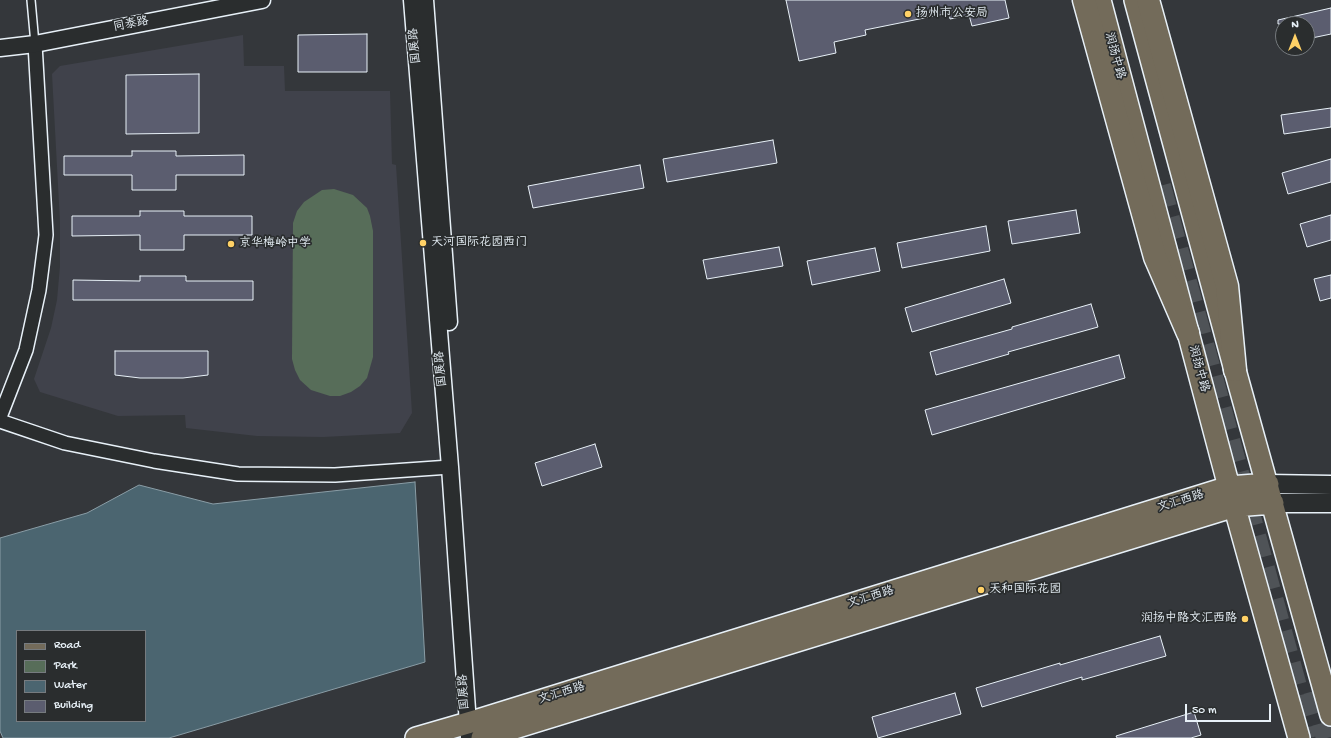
<!DOCTYPE html>
<meta charset="utf-8">
<style>
body{margin:0}
#map{position:relative;width:1331px;height:738px;overflow:hidden;background:#34373b;font-family:"Gochi Hand",sans-serif}
canvas{display:block}
.legend{position:absolute;left:16px;top:630px;width:130px;height:92px;box-sizing:border-box;background:#2a2d2e;border:1px solid #767b7f;margin:0;padding:5px 7px;list-style:none;font-size:12px;color:#e8f1f8}
.legend li{display:flex;align-items:center;gap:8px;height:20px}
.legend b{width:20px;border:1px solid #767b7f}
.north{position:absolute;left:1275px;top:16px;width:40px;height:40px;box-sizing:border-box;background:#2a2d2e;border:1px solid #767b7f;border-radius:50%;rotate:0deg;font-size:11px;font-weight:700;line-height:16px;text-align:center;color:#e8f1f8}
.north::after{content:'';display:block;margin:auto;width:14px;height:18px;background:#ffd166;clip-path:polygon(50% 0,100% 100%,50% 72%,0 100%)}
.scale{position:absolute;left:1185px;top:704px;width:86px;height:18px;box-sizing:border-box;border:2px solid #e8f1f8;border-top:0;padding-left:5px;font-size:12px;line-height:14px;white-space:nowrap;color:#e8f1f8;-webkit-text-stroke:3px #2a2d2e;paint-order:stroke}
</style>
<div id="map">
<canvas width="1331" height="738"></canvas>
<ul class="legend">
<li><b style="height:5px;background:#736b5a"></b>Road</li>
<li><b style="height:11px;background:#576d59"></b>Park</li>
<li><b style="height:11px;background:#4b6570"></b>Water</li>
<li><b style="height:11px;background:#5b5d6f"></b>Building</li>
</ul>
<div class="north">N</div>
<div class="scale">50 m</div>
</div>
<script>
const ctx = document.querySelector('canvas').getContext('2d');
ctx.lineJoin = 'round';
function fill(path, color) {
  ctx.fillStyle = color;
  ctx.fill(path, 'evenodd');
}
function shape(rows) {
  const path = new Path2D();
  for (const r of rows) {
    path.moveTo(r[0], r[1]);
    for (let i = 2; i < r.length; i += 2) path.lineTo(r[i], r[i + 1]);
  }
  return path;
}
function strokePath(path, color, width, dash) {
  ctx.strokeStyle = color;
  ctx.lineWidth = width;
  ctx.lineCap = dash ? 'butt' : 'round';
  ctx.setLineDash(dash || []);
  ctx.stroke(path);
}
function label(font, color, halo, rows, align = 'center') {
  ctx.font = font + ' "Gochi Hand","LXGW WenKai TC",sans-serif';
  ctx.lineWidth = 3.5;
  ctx.setLineDash([]);
  ctx.textBaseline = 'middle';
  ctx.strokeStyle = halo;
  ctx.fillStyle = color;
  for (const [text, x, y, turn = 0] of rows) {
    ctx.save();
    ctx.translate(x, y);
    ctx.rotate((+turn || 0) * Math.PI / 180);
    ctx.textAlign = isNaN(turn) ? turn : align;
    if (halo) ctx.strokeText(text, 0, 0);
    ctx.fillText(text, 0, 0);
    ctx.restore();
  }
}
const built = shape([
 [243,35,244,66,284,66,285,91,390,91,392,164,396,165,412,413,400,433,323,437,257,436,186,428,185,415,118,416,40,392,34,379,51,328,57,300,60,266,60,222,52,74,60,66]
]);
const green = shape([
 [334,189,353,195,367,208,370,216,373,231,373,357,367,378,360,386,351,392,340,396,330,396,311,390,300,380,295,370,292,359,293,223,297,211,304,202,322,190]
]);
const water = shape([
 [415,482,425,662,169,738,3,738,0,731,0,538,87,513,139,485,213,504,415,482],
 [17,631,145,631,145,721,17,721,17,631]
]);
const building = shape([
 [786,0,1005,0,1009,18,972,26,969,15,950,19,949,13,865,30,866,35,834,42,836,53,799,61,786,0],
 [1331,8,1331,34,1307,39,1307,24,1278,24,1278,20,1331,8],
 [367,34,367,72,298,72,298,35,367,34],
 [199,74,199,133,126,134,126,75,199,74],
 [1331,108,1331,127,1284,134,1281,115,1331,108],
 [773,140,777,163,667,182,663,159,773,140],
 [132,151,176,151,176,156,244,155,244,175,176,175,176,190,132,190,132,175,64,175,64,156,132,156,132,151],
 [1331,159,1331,182,1288,194,1282,173,1331,159],
 [640,165,644,188,533,208,528,186,640,165],
 [1076,210,1080,233,1012,244,1008,221,1076,210],
 [140,211,184,211,184,216,252,216,252,235,184,235,184,250,140,250,140,235,72,236,72,216,140,216,140,211],
 [1331,215,1331,240,1307,247,1300,224,1331,215],
 [986,226,990,251,902,268,897,243,986,226],
 [779,247,783,266,707,279,703,260,779,247],
 [875,248,880,271,812,285,807,261,875,248],
 [1331,275,1331,298,1320,301,1314,279,1331,275],
 [140,276,186,276,186,281,253,281,253,300,73,300,73,280,140,281,140,276],
 [1004,279,1011,303,912,332,905,308,1004,279],
 [1091,304,1098,327,1008,352,1009,354,936,375,930,352,1012,329,1012,327,1091,304],
 [115,351,208,351,208,375,183,378,140,378,115,375,115,351],
 [1119,355,1125,378,932,435,925,410,1119,355],
 [595,444,602,467,542,486,535,463,595,444],
 [1160,636,1166,656,1082,680,1082,677,982,707,976,688,1060,663,1060,665,1160,636],
 [955,693,961,714,878,738,872,717,955,693],
 [1194,712,1201,735,1191,738,1117,738,1116,736,1194,712]
]);
const trunkTunnel = shape([
 [1160,186,1310,738],
 [1314,691,1327,738]
]);
const service = shape([
 [31,0,35,44]
]);
const minor = shape([
 [0,417,26,350,39,290,46,235,35,44],
 [0,421,65,443,154,461,238,474,335,475,450,467]
]);
const tertiary = shape([
 [412,0,450,467,469,738],
 [425,0,449,322],
 [0,48,35,44,262,0]
]);
const secondary = shape([
 [1268,484,1331,485],
 [1273,503,1331,503]
]);
const primary = shape([
 [1100,0,1229,487,1299,738],
 [1135,0,1235,370,1331,715],
 [416,738,478,720,1229,487,1268,484],
 [482,738,1235,506,1273,503]
]);
const trunk = shape([
 [1084,0,1155,257,1188,333],
 [1148,0,1227,286,1235,370]
]);
const markers = [
 [908,14,4,"#ffd166"],
 [423,243,4,"#ffd166"],
 [231,244,4,"#ffd166"],
 [981,590,4,"#ffd166"],
 [1245,619,4,"#ffd166"]
];
const poiNames = [
 ["扬州市公安局",916,14],
 ["天河国际花园西门",431,243],
 ["京华梅岭中学",239,244],
 ["天和国际花园",989,590],
 ["润扬中路文汇西路",1237,619,"right"]
];
const streetNames = [
 ["同泰路",131,25,-11],
 ["国展路",416,46,-95],
 ["润扬中路",1114,56,75],
 ["国展路",442,369,-95],
 ["润扬中路",1198,369,75],
 ["文汇西路",1181,502,-17],
 ["文汇西路",871,598,-17],
 ["国展路",465,692,-94],
 ["文汇西路",562,694,-17]
];
fill(built, '#40424b');
fill(green, '#576d59');
fill(water, '#4b6570');
strokePath(water, '#8a9da6', 1);
fill(building, '#5b5d6f');
strokePath(building, '#e8f1f8', 1);
strokePath(trunkTunnel, '#4f5357', 22, [22, 11]);
strokePath(service, '#e8f1f8', 10);
strokePath(minor, '#e8f1f8', 16);
strokePath(tertiary, '#e8f1f8', 19);
strokePath(secondary, '#e8f1f8', 21);
strokePath(primary, '#e8f1f8', 24);
strokePath(trunk, '#e8f1f8', 25);
strokePath(service, '#2a2d2e', 7);
strokePath(minor, '#2a2d2e', 13);
strokePath(tertiary, '#2a2d2e', 16);
strokePath(secondary, '#2a2d2e', 18);
strokePath(primary, '#736b5a', 21);
strokePath(trunk, '#736b5a', 22);
for (const [x, y, r, color] of markers) {
  const dot = new Path2D();
  dot.arc(x, y, r, 0, 2 * Math.PI);
  ctx.fillStyle = color;
  ctx.fill(dot);
  strokePath(dot, '#2a2d2e', 1.5);
}
label('12px', '#e8f1f8', '#2a2d2e', poiNames, 'left');
label('12px', '#e8f1f8', '#2a2d2e', streetNames);
</script>
